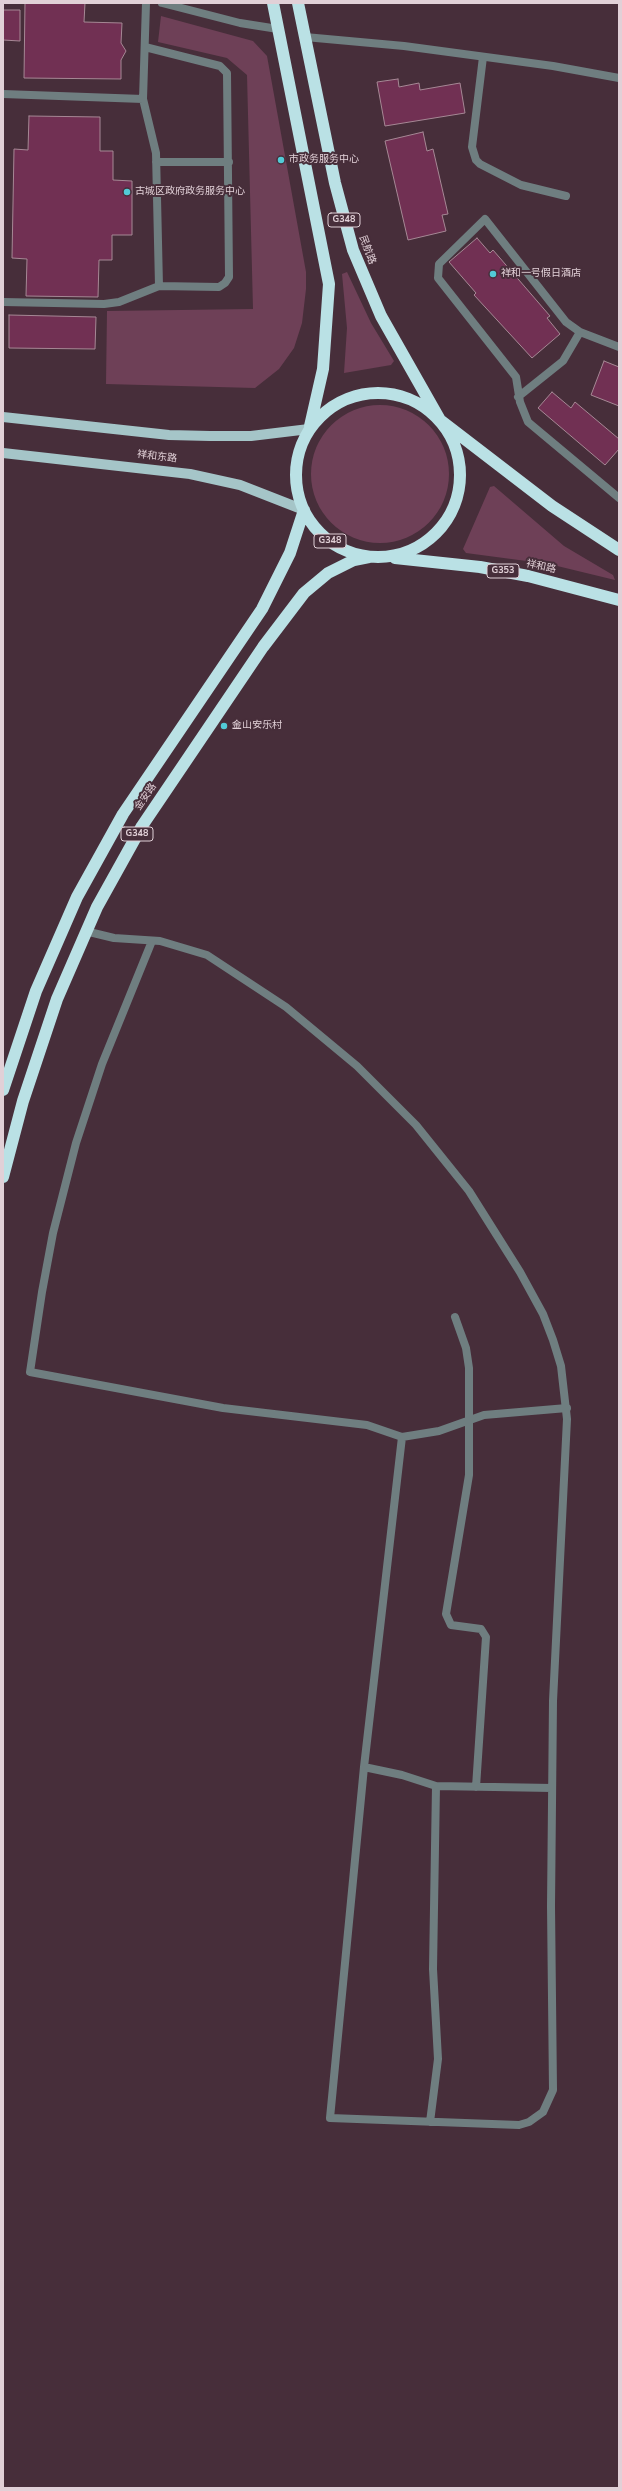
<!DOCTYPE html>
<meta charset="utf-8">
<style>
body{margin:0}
#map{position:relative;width:622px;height:2491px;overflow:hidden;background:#472e3a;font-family:"Nunito Sans",sans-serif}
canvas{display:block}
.frame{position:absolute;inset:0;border:4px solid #e1d0d7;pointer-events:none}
</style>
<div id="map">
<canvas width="622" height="2491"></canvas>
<div class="frame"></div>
</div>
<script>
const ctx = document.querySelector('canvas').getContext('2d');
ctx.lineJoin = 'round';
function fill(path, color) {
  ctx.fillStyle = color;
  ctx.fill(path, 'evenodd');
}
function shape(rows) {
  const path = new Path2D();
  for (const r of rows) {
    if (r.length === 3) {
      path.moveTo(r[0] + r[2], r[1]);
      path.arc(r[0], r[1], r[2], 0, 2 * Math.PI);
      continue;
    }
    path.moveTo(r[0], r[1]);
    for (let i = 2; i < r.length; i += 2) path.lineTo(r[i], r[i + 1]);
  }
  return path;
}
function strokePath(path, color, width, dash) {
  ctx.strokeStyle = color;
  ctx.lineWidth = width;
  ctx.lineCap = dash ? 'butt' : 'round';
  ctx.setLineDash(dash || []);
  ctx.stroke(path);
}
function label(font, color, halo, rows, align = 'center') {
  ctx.font = font + ' "Nunito Sans","Noto Sans SC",sans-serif';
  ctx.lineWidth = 4;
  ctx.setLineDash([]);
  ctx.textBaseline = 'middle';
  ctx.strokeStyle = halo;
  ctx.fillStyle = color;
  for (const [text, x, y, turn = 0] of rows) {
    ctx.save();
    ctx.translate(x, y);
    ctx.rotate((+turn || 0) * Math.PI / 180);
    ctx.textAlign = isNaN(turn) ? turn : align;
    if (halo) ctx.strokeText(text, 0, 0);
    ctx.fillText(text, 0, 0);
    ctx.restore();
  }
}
const green = shape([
 [161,16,253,41,267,56,306,272,306,289,302,323,294,348,279,369,255,388,106,384,107,311,253,309,247,75,227,58,158,42],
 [347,272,371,323,394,361,391,365,344,373,347,328,342,274],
 [380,474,69],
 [494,486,564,546,613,575,615,580,549,564,466,553,463,549,490,487]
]);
const building = shape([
 [25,3,85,3,84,22,122,23,121,43,126,51,121,60,121,79,24,78,25,3],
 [3,10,20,10,20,41,3,40,3,10],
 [398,79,399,87,419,83,420,90,460,83,465,113,385,126,377,82,398,79],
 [29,116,100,117,100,151,113,151,113,180,132,181,132,235,112,235,112,260,99,260,98,297,26,296,27,259,12,258,14,149,28,150,29,116],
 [423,132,427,151,433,149,448,214,442,215,446,231,408,240,385,141,423,132],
 [477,238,490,253,493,250,550,316,547,318,560,334,532,358,474,295,476,293,449,262,477,238],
 [9,315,96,317,95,349,9,348,9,315],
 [604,361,619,367,619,406,591,395,604,361],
 [552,392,571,408,575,402,619,439,619,449,605,465,538,408,552,392]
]);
const lane = shape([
 [146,3,143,99,156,153,159,286],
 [483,57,472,147,476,160,480,164,521,185,566,196],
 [3,94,143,99],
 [156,162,229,162],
 [3,302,104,304,119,302,159,286,219,287,225,283,229,277,227,73,220,66,145,47],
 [619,347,580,332,566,322,485,219,439,264,438,278,516,377,520,402,528,422,619,498],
 [518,397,563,361,580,332],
 [85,931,114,938,160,941,207,955,286,1007,357,1066,416,1125,469,1191,520,1272,543,1314,553,1340,561,1366,567,1419,553,1701,551,1906,553,2090,543,2112,529,2122,519,2125,330,2118,364,1767,402,1437],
 [152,941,102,1064,76,1143,53,1233,42,1292,30,1372,223,1408,367,1425,402,1437,439,1431,484,1415,567,1408],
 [455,1317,466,1348,469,1368,469,1475,446,1614,451,1625,481,1629,486,1637,476,1787],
 [364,1767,402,1775,436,1786,552,1788],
 [430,2122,438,2059,433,1969,436,1786]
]);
const street = shape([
 [162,3,240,23,278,29],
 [305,37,404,46,553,66,619,78]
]);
const primary = shape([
 [3,417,169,435,210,436,251,436,309,429],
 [3,453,190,474,240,485,304,510]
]);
const highway = shape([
 [273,3,329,284,323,369,310,426],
 [298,3,335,183,353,250,381,316,440,420,552,506,619,550],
 [378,475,82],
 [395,558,480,567,528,576,619,600],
 [3,1090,36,991,77,897,123,814,262,609,290,553,304,510],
 [3,1177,23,1101,57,999,97,907,142,826,263,647,304,593,328,573,354,560,369,557]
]);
const markers = [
 [281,160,4,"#52cbd7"],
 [127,192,4,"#52cbd7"],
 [493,274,4,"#52cbd7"],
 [224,726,4,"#52cbd7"]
];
const shields = [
 [344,220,32],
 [330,541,32],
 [503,571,32],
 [137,834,32]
];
const shieldNames = [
 ["G348",344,220],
 ["G348",330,541],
 ["G353",503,571],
 ["G348",137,834]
];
const poiNames = [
 ["市政务服务中心",289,160],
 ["古城区政府政务服务中心",135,192],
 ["祥和一号假日酒店",501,274],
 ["金山安乐村",232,726]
];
const streetNames = [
 ["民航路",367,250,70],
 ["祥和东路",157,457,7],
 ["祥和路",541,567,12],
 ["金安路",146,797,-56]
];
fill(green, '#6e4057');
fill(building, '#713053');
strokePath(building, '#a68895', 1);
strokePath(lane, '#6f7e80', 8);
strokePath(street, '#6f7e80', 8);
strokePath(primary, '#a5c5c8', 10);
strokePath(highway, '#bae1e5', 12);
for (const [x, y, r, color] of markers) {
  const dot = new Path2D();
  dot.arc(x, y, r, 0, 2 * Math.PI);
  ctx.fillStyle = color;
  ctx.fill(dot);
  strokePath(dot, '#472e3a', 1.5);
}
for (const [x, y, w] of shields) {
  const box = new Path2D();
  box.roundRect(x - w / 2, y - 7, w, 14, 3);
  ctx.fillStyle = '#472e3a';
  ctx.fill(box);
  strokePath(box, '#e1d0d7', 1);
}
label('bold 9px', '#e1d0d7', null, shieldNames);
label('10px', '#e1d0d7', '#472e3a', poiNames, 'left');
label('10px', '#e1d0d7', '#472e3a', streetNames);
</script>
